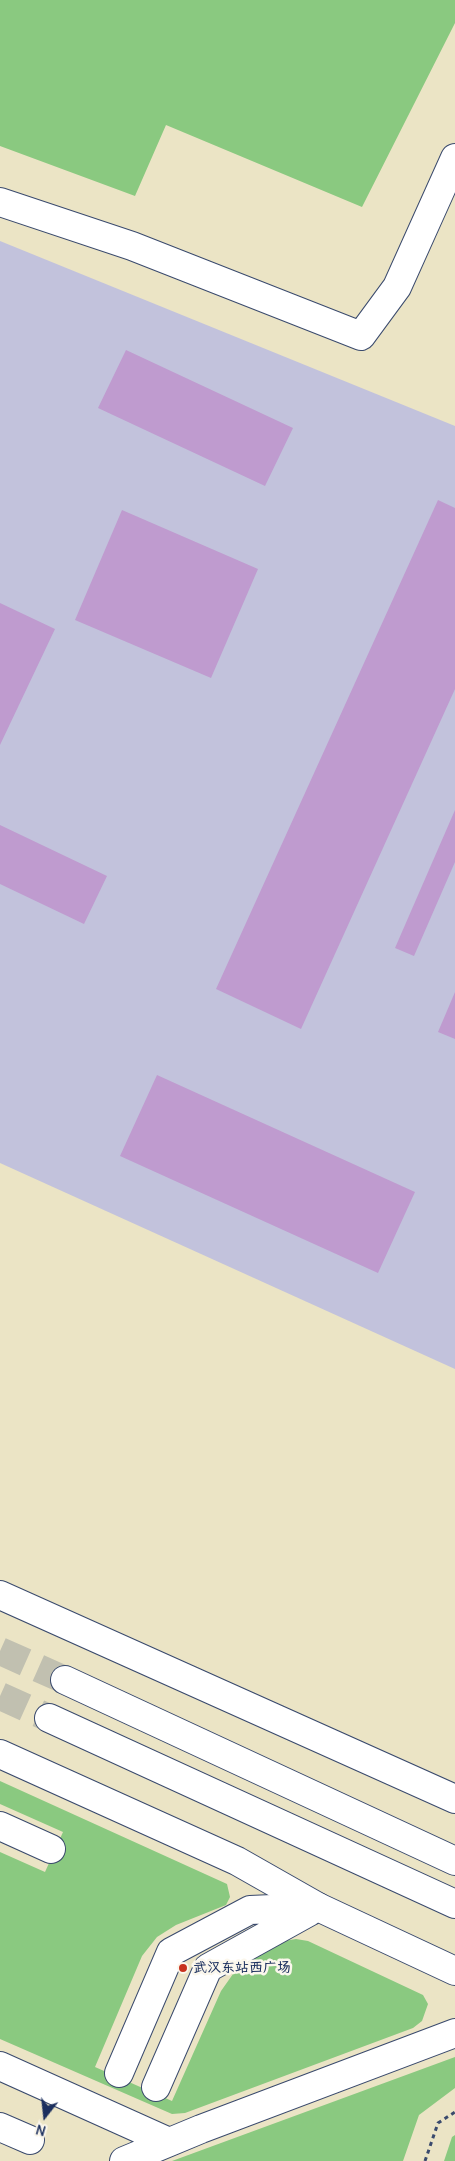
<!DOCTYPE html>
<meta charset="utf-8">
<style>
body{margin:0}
#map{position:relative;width:455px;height:2161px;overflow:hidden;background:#ebe4c5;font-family:Delius,sans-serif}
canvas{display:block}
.north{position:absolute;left:20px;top:2091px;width:50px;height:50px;-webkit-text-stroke:4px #fbf7ec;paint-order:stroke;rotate:196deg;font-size:14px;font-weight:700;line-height:20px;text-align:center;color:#1b2f5e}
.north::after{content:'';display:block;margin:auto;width:18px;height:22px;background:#1b2f5e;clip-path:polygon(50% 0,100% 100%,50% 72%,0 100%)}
</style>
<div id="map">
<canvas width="455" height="2161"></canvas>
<div class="north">N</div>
</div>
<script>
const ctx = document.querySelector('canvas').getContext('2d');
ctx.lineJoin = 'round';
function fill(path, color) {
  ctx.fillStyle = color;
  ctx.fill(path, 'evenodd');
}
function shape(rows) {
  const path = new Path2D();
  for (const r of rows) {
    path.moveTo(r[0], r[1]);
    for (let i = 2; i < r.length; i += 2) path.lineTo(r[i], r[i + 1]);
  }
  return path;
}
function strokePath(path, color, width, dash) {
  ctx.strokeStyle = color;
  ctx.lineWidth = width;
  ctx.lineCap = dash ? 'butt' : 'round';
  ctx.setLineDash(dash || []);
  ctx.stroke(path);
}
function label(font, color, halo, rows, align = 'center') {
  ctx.font = font + ' Delius,"LXGW WenKai TC",sans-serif';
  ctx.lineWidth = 5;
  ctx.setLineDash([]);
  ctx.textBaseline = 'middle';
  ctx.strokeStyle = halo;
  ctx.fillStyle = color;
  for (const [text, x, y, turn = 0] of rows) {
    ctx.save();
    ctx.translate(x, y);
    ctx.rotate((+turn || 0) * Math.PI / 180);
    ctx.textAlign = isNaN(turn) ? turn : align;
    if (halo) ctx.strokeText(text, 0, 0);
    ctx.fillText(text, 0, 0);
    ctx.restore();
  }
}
const industrial = shape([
 [0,241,455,426,455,1369,0,1163]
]);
const green = shape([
 [0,0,455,0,455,23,362,207,166,125,135,196,0,146],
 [0,1781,227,1884,230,1897,226,1905,176,1925,157,1937,142,1956,95,2067,172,2101,221,1991,233,1974,248,1960,284,1941,296,1939,308,1941,423,1995,428,2004,422,2021,413,2028,185,2113,172,2114,0,2039,0,1852,45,1872,63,1832,0,1804],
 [455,2057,455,2088,419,2115,403,2161,172,2161],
 [455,2135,455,2161,444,2161,452,2137]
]);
const building = shape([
 [126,350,293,428,265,486,98,408],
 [438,500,455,508,455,689,301,1029,216,989],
 [122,510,258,569,211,678,75,620],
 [0,603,55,629,0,745],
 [455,810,455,862,414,956,395,948],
 [0,825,107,876,84,924,0,884],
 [455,992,455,1039,438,1032],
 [157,1075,415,1192,378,1273,120,1156]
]);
const majorTunnel = shape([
 [0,1651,65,1680],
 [0,1696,49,1718]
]);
const path = shape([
 [425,2161,438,2123,455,2112]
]);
const minor = shape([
 [0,202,132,246,361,336,397,287,455,158],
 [0,1826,51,1849],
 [0,2066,169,2142],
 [119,2073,171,1952,250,1910,318,1907],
 [156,2087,208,1968,309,1912],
 [0,2127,30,2140],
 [124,2161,201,2129,455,2033]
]);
const major = shape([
 [0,1595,455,1799],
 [65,1680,455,1861],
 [49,1718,455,1904],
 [0,1754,237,1861,318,1907,455,1971]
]);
const markers = [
 [183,1968,5,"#c8321e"]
];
const poiNames = [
 ["武汉东站西广场",193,1968]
];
fill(industrial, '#c2c2dc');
fill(green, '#8ac980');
fill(building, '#bf9bcf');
strokePath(majorTunnel, '#c1c0b0', 28, [28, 14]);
strokePath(minor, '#3a4a6d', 30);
strokePath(major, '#3a4a6d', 30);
strokePath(path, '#3a4a6d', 3, [4, 4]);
strokePath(minor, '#fff', 28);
strokePath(major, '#fff', 28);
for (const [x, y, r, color] of markers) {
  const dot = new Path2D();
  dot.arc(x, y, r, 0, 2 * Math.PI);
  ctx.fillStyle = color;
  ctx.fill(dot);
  strokePath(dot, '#fbf7ec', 2);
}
label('bold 14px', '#1b2f5e', '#fbf7ec', poiNames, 'left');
</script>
